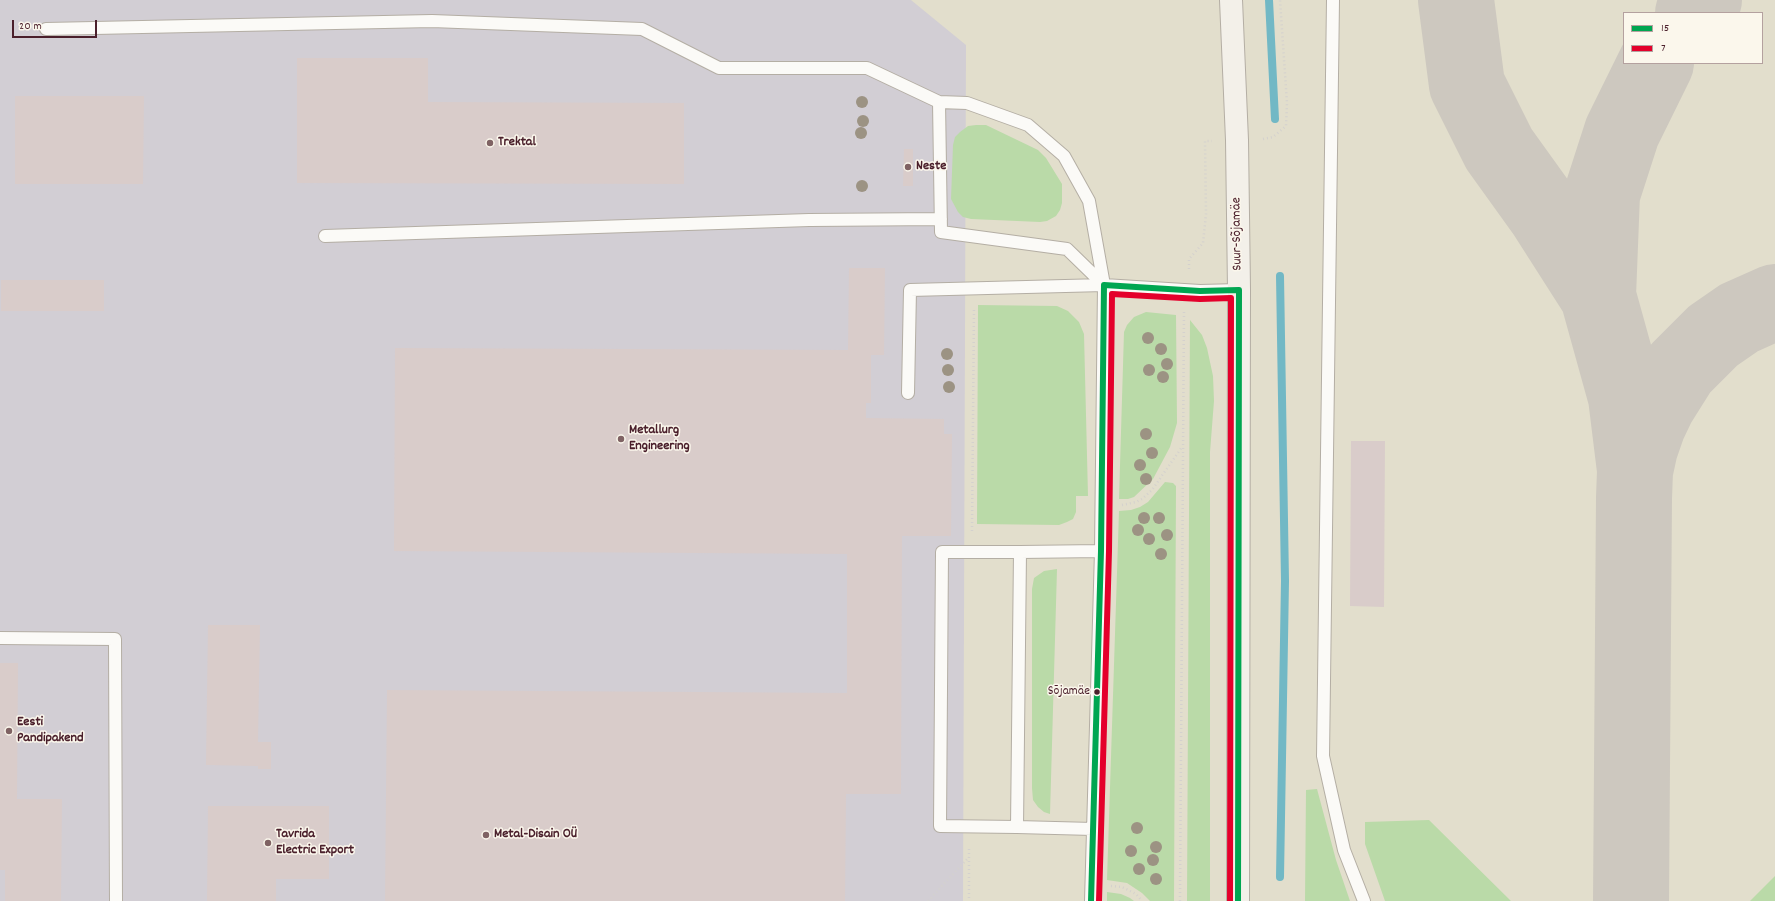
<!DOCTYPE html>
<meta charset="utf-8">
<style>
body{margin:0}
#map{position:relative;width:1775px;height:901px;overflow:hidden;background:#e2decc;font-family:Dekko,sans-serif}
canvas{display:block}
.legend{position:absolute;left:1623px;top:12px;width:140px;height:52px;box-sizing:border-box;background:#fbf7ec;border:1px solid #b4a19f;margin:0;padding:5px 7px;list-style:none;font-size:12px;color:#4a1f2b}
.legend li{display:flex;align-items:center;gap:8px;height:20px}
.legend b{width:20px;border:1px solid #b4a19f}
.scale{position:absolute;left:12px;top:20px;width:85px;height:18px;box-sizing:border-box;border:2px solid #4a1f2b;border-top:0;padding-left:5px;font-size:12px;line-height:14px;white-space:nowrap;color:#4a1f2b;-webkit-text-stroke:3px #fbf7ec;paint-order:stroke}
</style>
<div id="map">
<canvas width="1775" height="901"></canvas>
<ul class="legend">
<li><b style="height:5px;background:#00a651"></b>15</li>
<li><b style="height:5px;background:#e4002b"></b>7</li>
</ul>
<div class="scale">20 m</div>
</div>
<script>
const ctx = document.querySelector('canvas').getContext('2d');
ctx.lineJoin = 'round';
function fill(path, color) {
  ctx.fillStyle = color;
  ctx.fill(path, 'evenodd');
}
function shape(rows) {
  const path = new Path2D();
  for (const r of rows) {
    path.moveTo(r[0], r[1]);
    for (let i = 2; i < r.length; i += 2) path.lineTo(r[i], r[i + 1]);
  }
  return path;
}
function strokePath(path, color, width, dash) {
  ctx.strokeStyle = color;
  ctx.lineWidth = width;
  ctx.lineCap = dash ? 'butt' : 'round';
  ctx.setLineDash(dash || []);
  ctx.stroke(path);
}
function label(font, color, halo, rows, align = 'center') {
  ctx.font = font + ' Dekko,sans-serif';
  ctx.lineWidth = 3;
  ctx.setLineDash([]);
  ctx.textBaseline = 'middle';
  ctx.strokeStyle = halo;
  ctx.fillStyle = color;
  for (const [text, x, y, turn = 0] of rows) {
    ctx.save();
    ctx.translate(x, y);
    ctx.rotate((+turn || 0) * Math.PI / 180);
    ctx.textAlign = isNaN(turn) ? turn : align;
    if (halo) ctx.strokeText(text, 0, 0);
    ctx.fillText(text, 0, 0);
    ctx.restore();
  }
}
const industrial = shape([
 [0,0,911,0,966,45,963,901,0,901]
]);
const green = shape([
 [976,125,986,125,1038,150,1046,158,1062,184,1062,203,1060,210,1056,216,1047,221,1040,222,971,219,963,217,958,212,951,199,953,145,955,137,960,132,968,126],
 [978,305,1057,306,1068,311,1079,322,1084,334,1088,496,1076,496,1076,512,1073,519,1067,522,1059,525,977,524],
 [1146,312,1176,315,1177,423,1170,447,1153,479,1134,497,1128,499,1119,499,1124,332,1127,325,1134,317],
 [1190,320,1202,335,1207,348,1213,376,1214,401,1210,452,1210,901,1187,901],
 [1165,482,1173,483,1176,486,1174,901,1150,901,1142,893,1127,883,1107,880,1119,511,1131,510,1140,507,1148,502],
 [1057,569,1050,814,1044,812,1038,807,1033,800,1032,788,1032,589,1034,578,1044,571],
 [1317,789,1336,860,1350,901,1305,901,1306,790],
 [1429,820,1511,901,1385,901,1365,844,1365,822],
 [1775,876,1775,901,1750,901],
 [1107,892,1121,894,1130,898,1134,901,1107,901]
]);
const stream = shape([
 [1269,0,1275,119],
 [1280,276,1285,581,1280,877]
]);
const taxiway = shape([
 [1456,0,1467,85,1499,149,1545,213,1598,296],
 [1693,13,1704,0],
 [1635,470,1626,397,1598,296,1602,194,1622,132,1656,63],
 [1631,901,1634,498,1635,471,1640,448,1648,425,1658,404,1680,369,1713,336,1739,318,1775,302]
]);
const building = shape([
 [297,58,428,58,428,102,684,103,684,184,297,183],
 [15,96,144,96,143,184,15,184],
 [904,149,913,149,913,186,903,186],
 [849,268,885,268,884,355,871,355,871,403,866,403,866,418,944,419,944,434,952,434,951,536,902,536,901,794,846,794,845,901,385,901,387,690,847,693,847,554,394,551,395,348,848,350],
 [1,280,104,280,104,311,1,311],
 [1351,441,1385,441,1384,607,1350,606],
 [208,625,260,625,258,742,271,742,271,769,258,769,258,766,206,765],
 [0,663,18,663,17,799,62,799,61,901,5,901,5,870,0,870],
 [208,806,329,806,329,879,276,879,276,901,207,901]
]);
const path = shape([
 [1263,139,1273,137,1286,126,1287,103,1280,0],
 [1189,269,1189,259,1203,243,1206,214,1205,141,1212,141],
 [1122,505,1136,502,1142,499,1152,490,1182,447],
 [972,531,974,308],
 [969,849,969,901],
 [1111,886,1122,887,1136,894,1142,901],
 [928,901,969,857],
 [1180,901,1184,310]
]);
const service = shape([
 [1333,0,1323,756,1344,850,1364,901],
 [46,29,432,21,642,29,719,68,867,68,939,102],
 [325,236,809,220,941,219],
 [908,393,910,290,1104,285,1200,291,1239,290],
 [0,638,115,639,116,901],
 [1017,827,940,826,942,552,1020,552],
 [1093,829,1017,827,1020,552,1101,551],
 [1091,901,1101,551,1104,285,1089,201,1064,156,1028,125,967,103,939,102,941,232,1067,249,1104,285]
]);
const secondary = shape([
 [1231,0,1237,140,1239,290,1238,901]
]);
const bus1 = shape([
 [1091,901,1101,551,1104,285,1200,291,1239,290,1238,901]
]);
const bus2 = shape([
 [1099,901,1109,551,1112,294,1200,299,1231,298,1230,901]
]);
const trees = [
 [862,102],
 [863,121],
 [861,133],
 [862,186],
 [1148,338],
 [1161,349],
 [947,354],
 [1167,364],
 [948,370],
 [1149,370],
 [1163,377],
 [949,387],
 [1146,434],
 [1152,453],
 [1140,465],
 [1146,479],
 [1144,518],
 [1159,518],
 [1138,530],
 [1167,535],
 [1149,539],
 [1161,554],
 [1137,828],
 [1156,847],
 [1131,851],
 [1153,860],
 [1139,869],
 [1156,879]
];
const markers = [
 [490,143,4,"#7f6263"],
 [908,167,4,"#7f6263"],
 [621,439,4,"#7f6263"],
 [1097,692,3.5,"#4a1f2b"],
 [9,731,4,"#7f6263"],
 [486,835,4,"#7f6263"],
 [268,843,4,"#7f6263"]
];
const busNames = [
 ["Sõjamäe",1090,692]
];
const poiNames = [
 ["Trektal",498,143],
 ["Neste",916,167],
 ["Metallurg",629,431],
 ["Engineering",629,447],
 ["Eesti",17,723],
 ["Pandipakend",17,739],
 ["Tavrida",276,835],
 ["Electric Export",276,851],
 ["Metal-Disain OÜ",494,835]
];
const streetNames = [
 ["Suur-Sõjamäe",1238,234,-91]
];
fill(industrial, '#d2ced4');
fill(green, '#badaa8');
strokePath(stream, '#72b8c5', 8);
strokePath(taxiway, '#cdc8bf', 76);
fill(building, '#d9ccca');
strokePath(service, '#b4aea4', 14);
strokePath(secondary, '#b4aea4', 24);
strokePath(path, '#d4d1ce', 2.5, [1, 3]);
strokePath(service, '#fbfaf7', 12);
strokePath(secondary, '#f3f0e9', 22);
strokePath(bus1, '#00a651', 6);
strokePath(bus2, '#e4002b', 6);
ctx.fillStyle = '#9c9383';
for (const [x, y] of trees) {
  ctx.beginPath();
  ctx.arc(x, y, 6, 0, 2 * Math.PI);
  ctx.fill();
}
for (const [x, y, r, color] of markers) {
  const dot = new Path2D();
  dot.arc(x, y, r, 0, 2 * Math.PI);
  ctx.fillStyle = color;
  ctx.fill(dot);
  strokePath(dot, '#fbf7ec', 1.5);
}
label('13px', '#4a1f2b', '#fbf7ec', busNames, 'right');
label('bold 14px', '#4a1f2b', '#fbf7ec', poiNames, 'left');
label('14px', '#4a1f2b', '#fbf7ec', streetNames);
</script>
